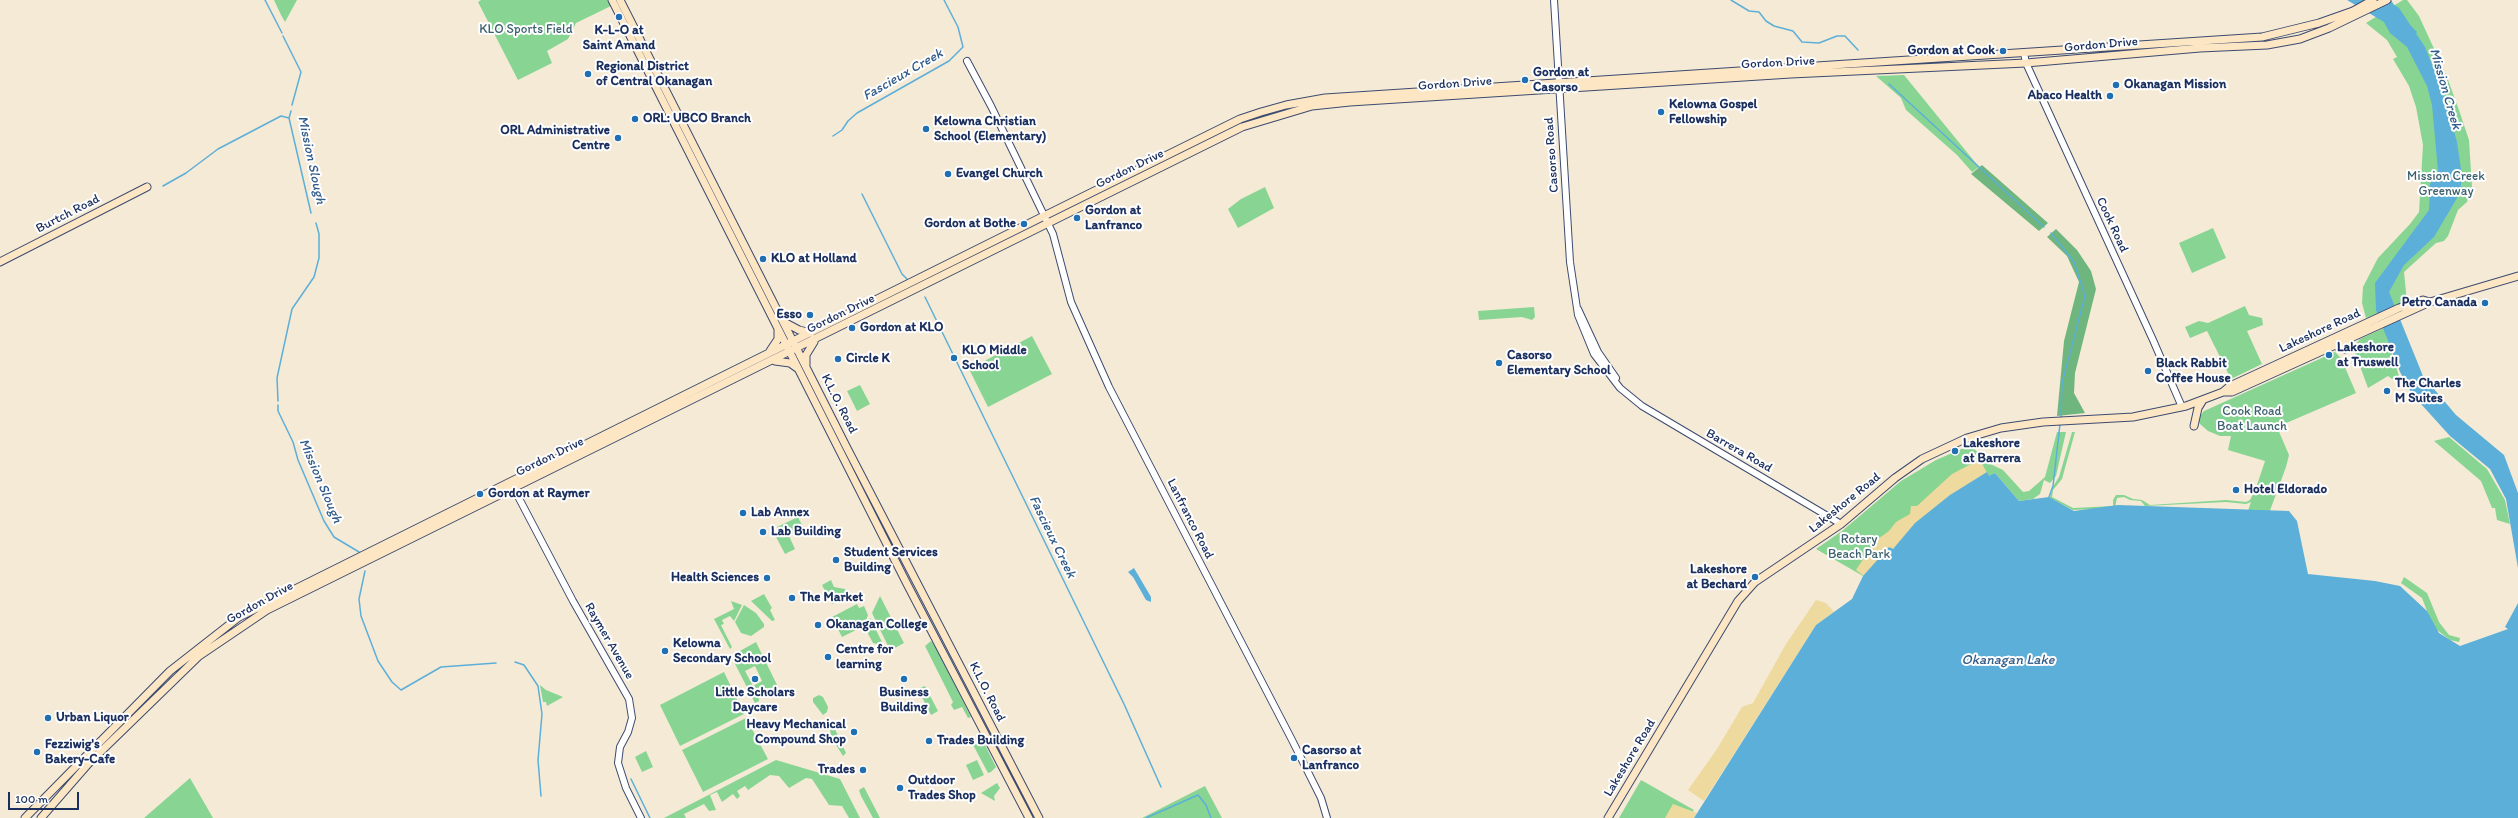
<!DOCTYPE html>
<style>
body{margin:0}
#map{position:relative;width:2518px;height:818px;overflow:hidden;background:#f5ead6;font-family:Itim,sans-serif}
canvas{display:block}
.scale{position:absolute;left:8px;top:792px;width:71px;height:18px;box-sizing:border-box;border:2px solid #1b2f5e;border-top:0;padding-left:5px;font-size:12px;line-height:14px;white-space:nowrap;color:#1b2f5e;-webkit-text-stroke:3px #fff;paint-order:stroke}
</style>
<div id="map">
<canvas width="2518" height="818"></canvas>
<div class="scale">100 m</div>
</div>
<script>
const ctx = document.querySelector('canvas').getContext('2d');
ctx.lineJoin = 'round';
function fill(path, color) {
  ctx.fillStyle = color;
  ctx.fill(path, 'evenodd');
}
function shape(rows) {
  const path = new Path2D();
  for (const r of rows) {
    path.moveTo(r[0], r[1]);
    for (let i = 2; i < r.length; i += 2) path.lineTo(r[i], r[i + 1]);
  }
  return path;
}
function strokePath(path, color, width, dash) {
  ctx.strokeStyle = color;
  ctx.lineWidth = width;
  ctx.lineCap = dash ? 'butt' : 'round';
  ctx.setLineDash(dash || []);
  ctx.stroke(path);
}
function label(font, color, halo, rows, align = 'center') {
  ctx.font = font + ' Itim,sans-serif';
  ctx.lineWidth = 4;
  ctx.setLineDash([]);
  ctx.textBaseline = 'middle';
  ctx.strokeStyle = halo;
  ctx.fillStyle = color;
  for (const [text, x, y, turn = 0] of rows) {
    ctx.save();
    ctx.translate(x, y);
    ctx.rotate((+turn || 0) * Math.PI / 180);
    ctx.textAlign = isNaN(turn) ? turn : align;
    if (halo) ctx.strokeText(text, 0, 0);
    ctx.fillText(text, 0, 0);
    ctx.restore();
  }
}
const green = shape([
 [274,0,297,0,285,22,281,15],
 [481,0,608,0,611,6,576,23,568,39,547,51,552,63,518,80,478,2],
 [2403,0,2407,0,2419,16,2447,77,2460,113,2469,140,2472,187,2467,202,2458,210,2448,236,2444,241,2436,243,2404,272,2407,302,2366,318,2362,303,2363,287,2378,258,2410,224,2419,212,2423,145,2416,107,2409,86,2393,59,2397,57,2387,40,2366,23],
 [1904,75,1979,167,1972,172,1957,155,1906,110,1901,98,1876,76],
 [1265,187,1274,208,1238,228,1228,209,1241,199],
 [2213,228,2226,258,2192,273,2179,243],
 [2245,306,2249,315,2262,318,2263,325,2247,331,2262,364,2231,379,2207,331,2190,338,2185,327,2199,321,2208,323],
 [1534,307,1535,317,1532,320,1522,317,1479,320,1478,311],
 [2384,328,2399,376,2392,379,2388,376,2368,388,2353,347,2360,339],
 [1032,336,1052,374,988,407,969,369],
 [2335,352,2341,358,2356,393,2277,427,2289,455,2286,467,2257,546,2237,542,2251,502,2246,504,2226,502,2145,506,2141,501,2130,500,2124,497,2117,498,2115,508,2073,510,2050,498,2052,488,2059,477,2072,432,2075,432,2062,479,2053,490,2052,497,2073,508,2113,506,2113,500,2116,495,2124,495,2133,499,2142,500,2150,505,2226,500,2246,502,2250,500,2256,488,2265,461,2228,450,2231,436,2220,436,2208,431,2200,424,2198,418,2204,411],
 [860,385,870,404,857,411,847,391],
 [2057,432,2066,432,2056,476,2050,483,2044,480,2040,494,2033,499,2019,501,1995,473,1899,540,1892,550,1863,576,1816,549,1842,531,1901,481,1936,460,1971,445,1986,462,2003,470,2023,492,2029,491,2045,477],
 [2449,437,2487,469,2505,500,2510,524,2497,520,2495,508,2492,508,2481,481,2434,441],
 [798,517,803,527,789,536,795,549,785,554,775,535,779,532,777,527],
 [2404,577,2427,593,2439,622,2449,635,2460,638,2459,642,2450,640,2437,630,2432,624,2422,598,2401,583],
 [831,580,834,587,845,589,848,596,832,604,822,585],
 [764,594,772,608,770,610,775,620,772,621,751,601],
 [880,596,904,643,893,649,889,648,872,613],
 [731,601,742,605,734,621,730,616,722,620,724,624,721,625,732,647,730,649,714,619,734,609],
 [857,604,859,608,864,606,868,615,864,626,842,637,832,617],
 [744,605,756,613,764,624,764,627,751,636,741,633,735,622],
 [870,618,884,646,873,643,865,628],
 [931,641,935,646,971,717,968,718,962,707,954,710,951,705,953,702,925,646],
 [756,642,780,691,766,688,760,691,759,701,755,703,731,656],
 [755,666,762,681,753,686,745,671],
 [724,672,744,714,680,746,660,705],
 [540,685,546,690,563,697,547,706,546,702,543,702],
 [925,686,938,711,931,715,921,695,923,694,920,688],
 [819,695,823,697,828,707,827,712,823,715,813,702,813,698],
 [746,718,768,759,703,792,682,750],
 [834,727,846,753,843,756,831,737,830,729],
 [981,737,996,767,991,772,988,773,971,741],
 [646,751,653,767,642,772,635,757],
 [776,760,840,779,860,818,849,818,842,806,829,805,812,779,806,778,789,788,779,776,770,775,748,790,745,786,737,791,740,796,737,799,733,794,722,802,717,792,710,795,716,810,709,811,704,804,684,814,686,818,664,818],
 [977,760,984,775,973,780,966,765],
 [190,778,213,818,144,818],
 [1641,780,1694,810,1688,818,1619,818],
 [997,783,1000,788,994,796,995,801,981,793],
 [1205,786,1222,818,1142,818],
 [864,787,880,818,873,818,861,796,859,790]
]);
const forest = shape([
 [1982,165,2048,223,2039,231,1971,174],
 [2056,229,2077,250,2091,271,2096,289,2075,373,2074,393,2085,413,2057,416,2064,341,2079,282,2067,256,2047,237]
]);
const sand = shape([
 [1975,462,1981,462,1990,478,1889,551,1865,577,1856,570,1875,541,1889,531,1896,522,1910,514,1911,506,1917,506,1952,474],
 [1816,600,1826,603,1834,612,1816,625,1704,801,1701,799,1688,790,1717,749,1742,707,1753,703,1786,644],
 [1673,804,1697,813,1694,818,1665,818]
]);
const water = shape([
 [2347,0,2387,0,2399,8,2425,47,2443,91,2457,142,2462,176,2460,193,2434,237,2404,265,2389,292,2423,376,2456,415,2504,455,2518,493,2518,568,2506,499,2490,469,2450,436,2412,394,2400,372,2376,310,2375,283,2429,210,2430,184,2438,171,2432,105,2427,86,2407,47,2390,33,2384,22],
 [1987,472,1989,476,1995,473,2019,501,2049,497,2074,511,2118,505,2289,511,2297,521,2308,574,2375,581,2400,586,2427,611,2439,633,2460,646,2508,629,2505,627,2518,603,2518,818,1694,818,1816,625,1852,599,1863,576,1889,547,1893,549,1915,523,1950,495],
 [1134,568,1151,597,1151,602,1146,600,1133,577,1128,572]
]);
const stream = shape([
 [265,0,282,33],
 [1731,0,1749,11,1759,12,1766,21,1774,26,1793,31,1802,42,1819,43,1837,36,1845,36,1858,50],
 [2390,0,2393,5],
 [2411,27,2416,32,2415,35],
 [283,36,301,72,292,105],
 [1889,84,2044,227],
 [291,111,289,118,311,213],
 [833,136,842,130,848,121,857,113,949,61,963,47,958,27,944,0],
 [163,186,186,173,218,149,281,116,289,118],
 [862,194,902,274,908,280],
 [2051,233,2074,262,2085,296,2062,383,2061,418],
 [925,297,1124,704,1161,787],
 [278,401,277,378,292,309,314,277,319,258,319,234,316,223],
 [278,405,278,411,293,442,298,460,324,521,334,537,359,552],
 [2049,497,2053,486,2060,424],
 [365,571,359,599,361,616,378,661,392,682,401,690,441,667,496,663],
 [515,662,524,665,538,686,542,714,538,760,541,796],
 [631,779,650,818],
 [1146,818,1198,795,1206,805,1211,818]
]);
const tertiary = shape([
 [1554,0,1570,262,1578,315,1594,354,1620,388,1642,406,1841,524],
 [2024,53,2026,63,2153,340,2182,407],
 [967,61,991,106,1053,234,1071,302,1109,387,1292,740,1321,798,1327,818],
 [1578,309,1598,352,1616,378],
 [512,485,573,601,629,699,632,718,628,732,620,747,618,763,626,788,641,818]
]);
const secondary = shape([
 [612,0,907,584,1029,818],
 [620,0,847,448,1039,818],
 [0,262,147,187],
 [784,322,799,330,811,333],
 [2333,345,2345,349],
 [770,351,778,339,778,330],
 [775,361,790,363,797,368],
 [806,365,806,355,814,342],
 [2223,392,2232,392,2430,302,2518,276],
 [2194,426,2198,408,2203,400],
 [25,818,170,671,239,617,1038,219,1240,119,1261,112,1286,105,1325,98,2262,37,2319,23,2353,11,2373,0],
 [41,818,89,763,199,656,267,610,1242,127,1312,106,1350,102,1791,74,2026,63,2200,48,2267,45,2300,39,2329,28,2387,0],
 [1608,818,1738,601,1755,582,1841,524,1895,478,1922,459,1967,438,2001,428,2043,422,2133,417,2186,406,2223,392,2230,386,2399,308,2423,300,2430,302]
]);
const markers = [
 [619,17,4,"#1f6fb2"],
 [2003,51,4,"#1f6fb2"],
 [588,74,4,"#1f6fb2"],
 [1525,80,4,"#1f6fb2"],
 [2116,85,4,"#1f6fb2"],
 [2110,96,4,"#1f6fb2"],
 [1661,112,4,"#1f6fb2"],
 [635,119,4,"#1f6fb2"],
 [926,129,4,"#1f6fb2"],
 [618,138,4,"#1f6fb2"],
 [948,174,4,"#1f6fb2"],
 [1077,218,4,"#1f6fb2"],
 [1024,224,4,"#1f6fb2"],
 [763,259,4,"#1f6fb2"],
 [2485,303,4,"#1f6fb2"],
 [810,315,4,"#1f6fb2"],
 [852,328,4,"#1f6fb2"],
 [2329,355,4,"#1f6fb2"],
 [954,358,4,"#1f6fb2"],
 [838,359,4,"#1f6fb2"],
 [1499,363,4,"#1f6fb2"],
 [2148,371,4,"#1f6fb2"],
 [2387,391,4,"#1f6fb2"],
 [1955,451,4,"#1f6fb2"],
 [2236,490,4,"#1f6fb2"],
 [480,494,4,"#1f6fb2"],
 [743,513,4,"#1f6fb2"],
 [763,532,4,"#1f6fb2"],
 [836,560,4,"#1f6fb2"],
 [1755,577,4,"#1f6fb2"],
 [767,578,4,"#1f6fb2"],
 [792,598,4,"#1f6fb2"],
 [818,625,4,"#1f6fb2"],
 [665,651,4,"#1f6fb2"],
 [828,657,4,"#1f6fb2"],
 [755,679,4,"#1f6fb2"],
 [904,679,4,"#1f6fb2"],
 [48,718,4,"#1f6fb2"],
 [854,732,4,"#1f6fb2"],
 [929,741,4,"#1f6fb2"],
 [37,752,4,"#1f6fb2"],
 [1294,758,4,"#1f6fb2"],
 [863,770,4,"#1f6fb2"],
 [900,788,4,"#1f6fb2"]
];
const parkNames = [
 ["KLO Sports Field",526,30],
 ["Mission Creek",2446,177],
 ["Greenway",2446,192],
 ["Cook Road",2252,412],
 ["Boat Launch",2252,427],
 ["Rotary",1859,540],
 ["Beach Park",1859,555]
];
const poiNames = [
 ["K-L-O at",619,31,"center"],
 ["Saint Amand",619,46,"center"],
 ["Gordon at Cook",1995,51,"right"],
 ["Regional District",596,67],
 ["of Central Okanagan",596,82],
 ["Gordon at",1533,73],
 ["Casorso",1533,88],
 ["Okanagan Mission",2124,85],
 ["Abaco Health",2102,96,"right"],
 ["Kelowna Gospel",1669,105],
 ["Fellowship",1669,120],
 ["ORL: UBCO Branch",643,119],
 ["Kelowna Christian",934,122],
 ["School (Elementary)",934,137],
 ["ORL Administrative",610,131,"right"],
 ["Centre",610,146,"right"],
 ["Evangel Church",956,174],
 ["Gordon at",1085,211],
 ["Lanfranco",1085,226],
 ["Gordon at Bothe",1016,224,"right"],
 ["KLO at Holland",771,259],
 ["Petro Canada",2477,303,"right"],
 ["Esso",802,315,"right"],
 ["Gordon at KLO",860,328],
 ["Lakeshore",2337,348],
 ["at Truswell",2337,363],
 ["KLO Middle",962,351],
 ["School",962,366],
 ["Casorso",1507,356],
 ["Elementary School",1507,371],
 ["Circle K",846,359],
 ["Black Rabbit",2156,364],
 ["Coffee House",2156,379],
 ["The Charles",2395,384],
 ["M Suites",2395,399],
 ["Lakeshore",1963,444],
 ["at Barrera",1963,459],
 ["Hotel Eldorado",2244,490],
 ["Gordon at Raymer",488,494],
 ["Lab Annex",751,513],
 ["Lab Building",771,532],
 ["Student Services",844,553],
 ["Building",844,568],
 ["Lakeshore",1747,570,"right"],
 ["at Bechard",1747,585,"right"],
 ["Health Sciences",759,578,"right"],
 ["The Market",800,598],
 ["Okanagan College",826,625],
 ["Kelowna",673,644],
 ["Secondary School",673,659],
 ["Centre for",836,650],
 ["learning",836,665],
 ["Little Scholars",755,693,"center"],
 ["Daycare",755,708,"center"],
 ["Business",904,693,"center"],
 ["Building",904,708,"center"],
 ["Urban Liquor",56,718],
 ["Heavy Mechanical",846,725,"right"],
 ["Compound Shop",846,740,"right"],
 ["Trades Building",937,741],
 ["Fezziwig's",45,745],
 ["Bakery-Cafe",45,760],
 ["Casorso at",1302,751],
 ["Lanfranco",1302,766],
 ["Trades",855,770,"right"],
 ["Outdoor",908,781],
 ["Trades Shop",908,796]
];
const streetNames = [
 ["Gordon Drive",2101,45,-5],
 ["Gordon Drive",1778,63,-3],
 ["Gordon Drive",1455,84,-4],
 ["Casorso Road",1552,155,-94],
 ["Gordon Drive",1130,169,-26],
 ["Burtch Road",68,214,-27],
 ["Cook Road",2112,225,65],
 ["Gordon Drive",841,314,-26],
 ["Lakeshore Road",2320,331,-25],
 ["K.L.O. Road",839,404,63],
 ["Barrera Road",1739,451,30],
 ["Gordon Drive",550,457,-26],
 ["Lakeshore Road",1845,503,-39],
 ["Lanfranco Road",1190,519,63],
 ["Gordon Drive",260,603,-29],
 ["Raymer Avenue",609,641,60],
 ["K.L.O. Road",987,692,63],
 ["Lakeshore Road",1630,758,-59]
];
const waterNames = [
 ["Fascieux Creek",903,75,-30],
 ["Mission Creek",2445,89,74],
 ["Mission Slough",311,160,78],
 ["Mission Slough",320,481,67],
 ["Fascieux Creek",1052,537,64],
 ["Okanagan Lake",2008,660]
];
fill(green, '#88d593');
fill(forest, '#6eb67d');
fill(sand, '#eeda9e');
fill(water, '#5cafd8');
strokePath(stream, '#5cafd8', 1.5);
strokePath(tertiary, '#3c4b70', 8);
strokePath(secondary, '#3c4b70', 9);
strokePath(tertiary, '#fff', 6);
strokePath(secondary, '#fce6c4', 7);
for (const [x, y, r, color] of markers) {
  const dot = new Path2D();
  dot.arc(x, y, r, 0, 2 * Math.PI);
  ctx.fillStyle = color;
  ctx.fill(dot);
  strokePath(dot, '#fff', 1.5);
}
label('13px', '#3c616e', '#fff', parkNames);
label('bold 13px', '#1b2f5e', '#fff', poiNames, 'left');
label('13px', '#1b2f5e', '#fff', streetNames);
label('italic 14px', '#325c89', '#fff', waterNames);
</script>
